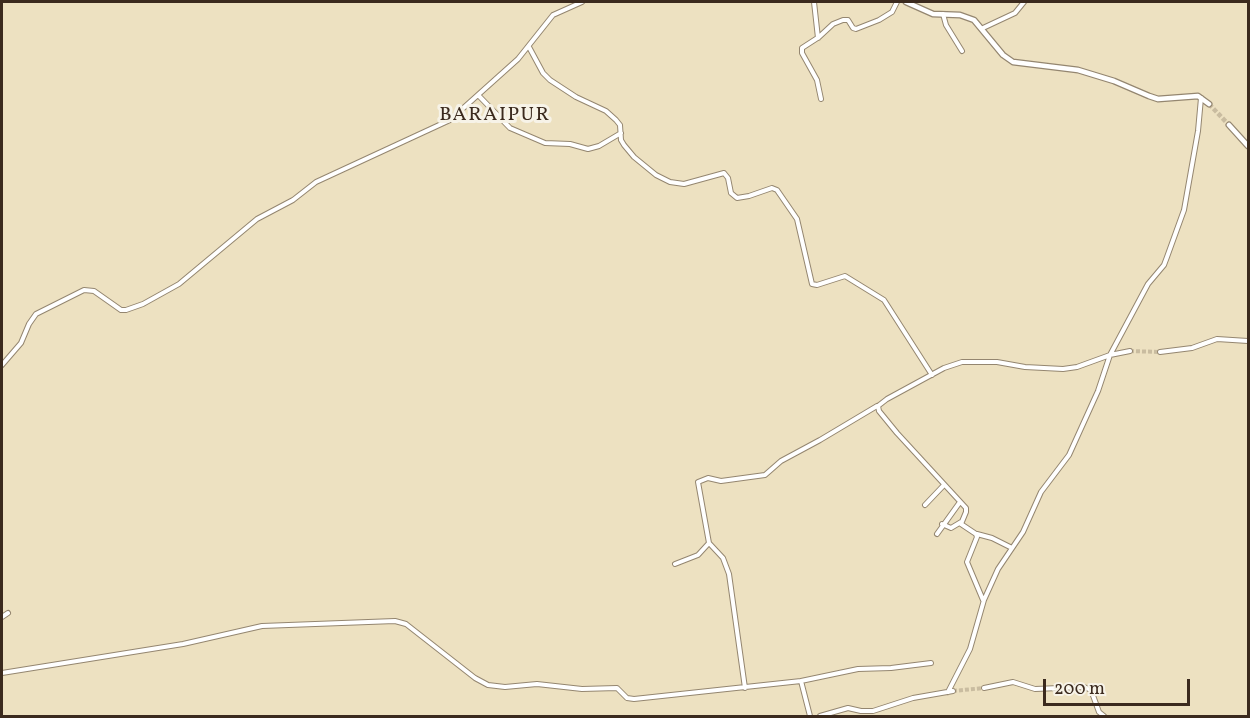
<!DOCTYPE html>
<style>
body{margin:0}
#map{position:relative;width:1250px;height:718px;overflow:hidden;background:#ede1c1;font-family:Vollkorn,serif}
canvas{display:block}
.frame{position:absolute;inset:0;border:3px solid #3b2a1e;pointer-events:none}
.scale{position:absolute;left:1043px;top:679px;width:147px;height:27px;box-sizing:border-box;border:3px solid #3b2a1e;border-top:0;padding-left:8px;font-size:18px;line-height:21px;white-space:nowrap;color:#3b2a1e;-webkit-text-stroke:4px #f7f3e8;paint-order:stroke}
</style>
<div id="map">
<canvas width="1250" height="718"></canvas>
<div class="frame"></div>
<div class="scale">200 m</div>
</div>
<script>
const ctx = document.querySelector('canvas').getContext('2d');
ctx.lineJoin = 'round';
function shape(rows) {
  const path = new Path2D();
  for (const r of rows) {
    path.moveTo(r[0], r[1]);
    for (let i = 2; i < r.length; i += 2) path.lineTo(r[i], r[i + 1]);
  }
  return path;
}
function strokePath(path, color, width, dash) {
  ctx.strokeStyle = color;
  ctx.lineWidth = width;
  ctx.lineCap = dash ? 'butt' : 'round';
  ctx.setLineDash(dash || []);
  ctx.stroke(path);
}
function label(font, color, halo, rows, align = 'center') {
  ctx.font = font + ' Vollkorn,serif';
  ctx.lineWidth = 6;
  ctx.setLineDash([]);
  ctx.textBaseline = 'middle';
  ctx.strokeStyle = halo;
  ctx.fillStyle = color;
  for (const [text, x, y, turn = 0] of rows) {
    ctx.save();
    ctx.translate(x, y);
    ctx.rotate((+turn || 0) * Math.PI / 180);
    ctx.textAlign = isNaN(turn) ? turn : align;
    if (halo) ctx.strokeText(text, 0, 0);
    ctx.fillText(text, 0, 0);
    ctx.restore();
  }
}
const minorTunnel = shape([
 [1130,351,1160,352],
 [953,691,984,688]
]);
const tertiaryTunnel = shape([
 [1209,104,1229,125]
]);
const minor = shape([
 [814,2,818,38],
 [943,14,946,25,962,51],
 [983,28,1015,13,1024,2],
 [529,47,543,73,550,80,576,97,606,111,616,120,620,125,621,140,624,145,634,157,656,175,670,182,684,184,724,173,728,178,731,193,737,198,749,196,772,188,777,190,797,219,812,284,817,285,845,276,884,300,932,375],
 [479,96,510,128,545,143,570,144,588,149,599,146,621,133],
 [821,99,817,80,802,53,802,48,819,37,833,24,843,20,848,20,853,28,856,29,879,20,892,12,897,2],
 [1160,352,1192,348,1217,339,1248,341],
 [2,365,21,343,29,324,36,314,84,290,94,291,121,310,126,310,143,304,179,284,257,219,293,200,316,182,450,120,518,59,553,15,582,2],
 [925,505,944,485],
 [942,524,951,528,961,522],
 [937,534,960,502],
 [977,534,992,538,1012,548],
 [675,564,698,555,709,543],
 [983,600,967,562,977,537,976,534,961,524,966,512,966,508,897,433,879,411,878,406,887,399,944,368,962,362,997,362,1025,367,1063,369,1077,367,1110,355,1130,351],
 [2,617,8,613],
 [2,673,183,644,262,626,395,621,406,624,475,678,488,685,505,687,537,684,582,689,617,688,627,698,634,699,801,681,810,716],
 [801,681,858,669,891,668,931,663],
 [745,688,729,574,723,558,709,543,698,482,708,478,721,481,765,475,781,461,820,440,877,406],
 [984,688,1013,682,1035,689,1084,687,1091,690,1099,712,1104,716],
 [948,692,970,649,984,600,998,569,1023,532,1041,492,1069,455,1098,391,1110,355,1148,284,1164,265,1167,257,1184,210,1198,131,1201,98],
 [820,716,848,708,861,711,873,711,913,698,953,691]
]);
const tertiary = shape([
 [906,2,933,14,960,15,974,20,1003,55,1013,62,1078,70,1114,81,1149,96,1158,99,1198,96,1209,104],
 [1229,125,1248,146]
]);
const quarterNames = [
 ["BARAIPUR",495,116]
];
strokePath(minorTunnel, '#c9bca0', 4, [4, 2]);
strokePath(tertiaryTunnel, '#c9bca0', 4.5, [4.5, 2]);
strokePath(minor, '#948670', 6);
strokePath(tertiary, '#948670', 7);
strokePath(minor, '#fff', 4);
strokePath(tertiary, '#fff', 4.5);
ctx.letterSpacing = '1.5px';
label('20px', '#3b2a1e', '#f7f3e8', quarterNames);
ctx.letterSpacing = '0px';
</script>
